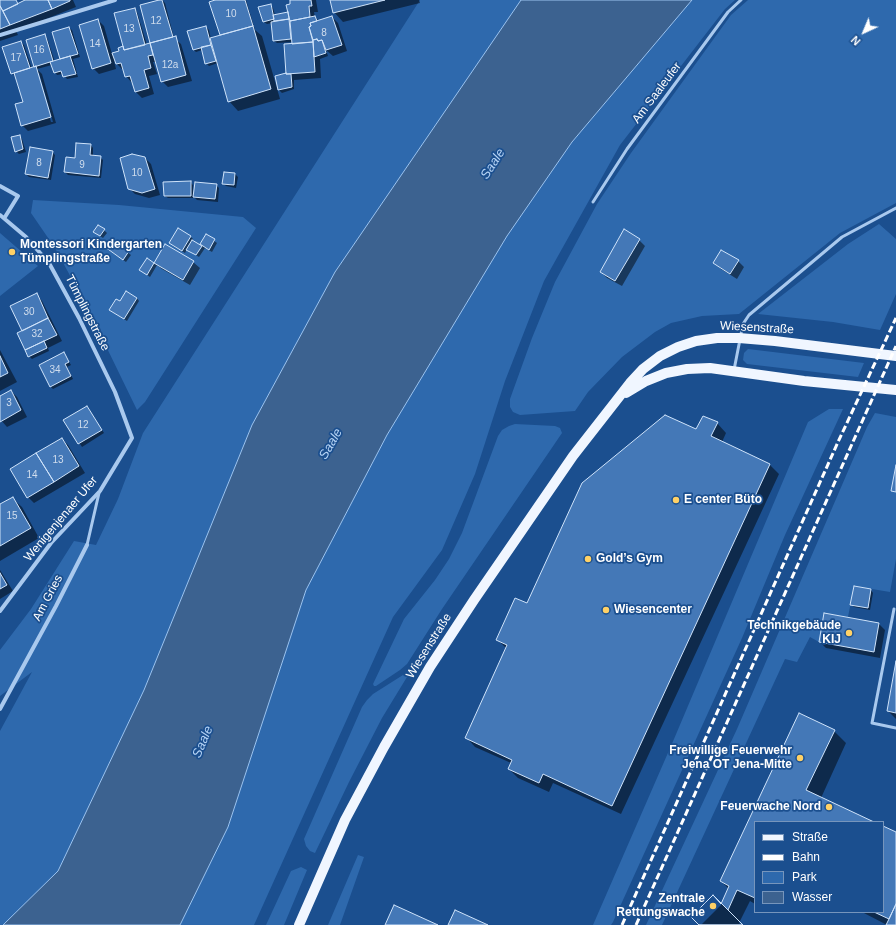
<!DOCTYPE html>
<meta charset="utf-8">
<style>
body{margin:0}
#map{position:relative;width:896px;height:925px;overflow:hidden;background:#1b4f8f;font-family:Arial,sans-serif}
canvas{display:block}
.legend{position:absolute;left:754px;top:821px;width:130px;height:92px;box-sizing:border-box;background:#1b4f8f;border:1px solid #7695bc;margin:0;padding:5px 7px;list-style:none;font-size:12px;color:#fff}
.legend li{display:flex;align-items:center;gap:8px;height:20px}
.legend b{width:20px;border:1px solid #7695bc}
.north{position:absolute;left:844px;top:12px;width:40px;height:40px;-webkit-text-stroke:3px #1b4f8f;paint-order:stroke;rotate:224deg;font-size:11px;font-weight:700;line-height:16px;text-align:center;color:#fff}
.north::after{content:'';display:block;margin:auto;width:14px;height:18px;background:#fff;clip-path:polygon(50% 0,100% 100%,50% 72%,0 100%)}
</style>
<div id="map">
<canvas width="896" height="925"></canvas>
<ul class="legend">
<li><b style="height:5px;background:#f0f6ff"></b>Straße</li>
<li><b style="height:5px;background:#fff"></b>Bahn</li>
<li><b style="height:11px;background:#2e69ad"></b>Park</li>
<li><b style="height:11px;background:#3c6290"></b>Wasser</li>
</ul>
<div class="north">N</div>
</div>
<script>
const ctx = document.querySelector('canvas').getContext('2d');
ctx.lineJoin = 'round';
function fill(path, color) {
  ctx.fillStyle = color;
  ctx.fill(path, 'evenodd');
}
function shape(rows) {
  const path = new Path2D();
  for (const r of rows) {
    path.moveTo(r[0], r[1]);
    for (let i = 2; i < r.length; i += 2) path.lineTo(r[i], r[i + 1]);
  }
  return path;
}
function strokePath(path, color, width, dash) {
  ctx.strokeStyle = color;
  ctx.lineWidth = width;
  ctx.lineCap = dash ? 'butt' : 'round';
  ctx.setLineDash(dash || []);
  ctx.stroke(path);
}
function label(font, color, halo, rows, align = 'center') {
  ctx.font = font + ' Arial,sans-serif';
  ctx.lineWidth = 3.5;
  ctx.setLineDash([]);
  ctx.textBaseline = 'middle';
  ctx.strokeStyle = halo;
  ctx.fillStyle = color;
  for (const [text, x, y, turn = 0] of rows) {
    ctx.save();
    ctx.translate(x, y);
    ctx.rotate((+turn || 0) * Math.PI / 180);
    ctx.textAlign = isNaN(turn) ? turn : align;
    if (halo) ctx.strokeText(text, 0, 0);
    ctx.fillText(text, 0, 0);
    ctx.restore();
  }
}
const green = shape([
 [420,0,521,0,335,272,252,425,144,690,58,871,3,925,0,925,0,731,32,672,0,696,0,650,31,609,74,541,96,545,118,499,143,433],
 [692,0,735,0,725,9,620,145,544,281,505,381,475,474,442,550,393,617,254,925,180,925,228,827,306,590,387,435,507,236,572,142],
 [748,0,896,0,896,203,840,233,739,314,702,316,671,323,655,332,622,357,588,392,575,411,520,415,513,412,510,407,510,399,532,338,555,282,597,204,631,153,731,15],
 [33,200,119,205,243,217,256,228,145,402,137,410,86,305,55,248,31,213],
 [879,224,896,239,896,294,880,330,833,322,758,314,848,244],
 [0,233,38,266,0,296],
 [748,349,864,363,858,377,747,364,743,360,744,353],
 [829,409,843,409,785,535,742,638,613,922,611,925,593,925,674,739,808,422],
 [875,413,896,417,896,465,891,491,896,492,896,559,890,592,854,586,848,617,824,613,819,642,810,637,797,662,785,659,662,925,646,925,737,729,867,427],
 [515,424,555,426,560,428,562,433,442,609,407,664,400,670,376,686,374,686,373,684,404,619,435,580,449,559,462,533,498,436,502,430,509,426],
 [403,675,407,677,382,718,349,782,315,853,310,851,306,846,304,839,362,707,367,700,373,694],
 [358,855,364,857,340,925,328,925],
 [301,867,307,870,284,925,266,925,291,871]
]);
const water = shape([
 [521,0,692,0,572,142,507,236,387,435,306,590,228,827,180,925,3,925,58,871,144,690,252,425,335,272,521,0]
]);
const shadow = shape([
 [0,0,15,0,19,8,27,0,73,0,76,7,16,31,18,35,0,41,0,7,2,9],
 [162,0,165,3,174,38,181,44,192,81,168,87,162,81,156,62,153,62,157,74,149,76,154,94,142,98,136,92,132,83,126,76,124,69,123,70,114,61,116,69,99,74,93,68,98,20,104,26,112,54,120,52,124,47,134,9,137,12,147,45,152,44],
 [219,0,246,0,255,30,262,36,280,99,238,111,229,101,218,63,209,66,206,63,202,50,196,52,193,49,206,27,209,30,211,39,221,36,210,3],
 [291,0,316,0,318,12,314,12,315,17,319,21,332,17,338,23,347,51,333,56,326,50,328,56,320,59,321,78,294,80,294,89,282,93,277,88,278,87,276,77,287,74,293,42,277,43,274,41,272,23,267,24,264,22,270,5,273,8,275,15,287,13,289,15],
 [331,0,419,0,420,3,343,22,334,12],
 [69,28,72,30,80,57,73,59,78,77,67,79,63,74,57,75,55,72,52,65,37,69,42,74,56,123,28,131,22,125,24,103,16,75,15,76,12,73,21,42,24,45,32,69,35,66,45,35,47,38,55,62,61,60],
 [37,73,39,73,53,122,51,122],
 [19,136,22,139,26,152,19,154,16,151],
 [91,145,93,148,93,156,100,157,103,160,101,178,68,175,65,172,76,159],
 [52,152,55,155,51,180,29,177,26,174],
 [145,158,151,164,160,195,149,198,135,194,129,188],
 [235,174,238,177,236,188,226,186,223,183],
 [190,182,193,185,193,194,216,185,219,188,218,202,197,200,193,196,193,198,168,198,165,196],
 [104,230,107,233,103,238,97,234],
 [206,235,217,243,212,252,205,248,199,257,187,249,185,253,173,246,191,237,193,239,192,241,200,246],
 [112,240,131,255,126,262,109,250],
 [639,240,645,246,622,286,607,278,601,272],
 [166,245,193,262,200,268,190,285,162,269,157,265,150,277,141,270,148,260,155,264],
 [738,261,744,267,737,279,721,269,715,263],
 [36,294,42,301,62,341,48,348,49,351,32,359,29,356,23,331],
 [137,298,139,301,127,321,110,310,120,303],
 [0,350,17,382,0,391],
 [64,354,71,365,67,367,73,379,53,389,50,386],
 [11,391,17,397,27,417,7,427,0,419,0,397],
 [87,407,104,433,82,447,65,420],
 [717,423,726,433,722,442,770,465,779,474,621,814,553,783,549,792,518,778,509,769,511,763,475,747,466,737,507,649,498,640,527,604,697,431],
 [62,439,68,445,85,473,34,503,28,497],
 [12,498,22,507,39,538,0,561,0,505],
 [0,570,13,591,0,599],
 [871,590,873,593,870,610,854,607,851,604],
 [879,624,885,630,880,658,826,648,820,642],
 [896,667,896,719,888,711],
 [800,715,834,731,846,743,821,798,872,822,755,822,755,904,750,901,739,923,742,925,701,925,721,905,729,889,721,881],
 [883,827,896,833,896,925,887,925,862,912,883,912]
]);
const building = shape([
 [0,0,16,0,18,4,3,11,0,6,0,0],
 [25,0,48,0,52,9,10,25,3,11,25,0],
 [48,0,70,0,70,1,52,9,48,0],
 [159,0,162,0,173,37,150,43,140,5,159,0],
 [215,0,245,0,253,26,220,35,209,2,215,0],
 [290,0,311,0,312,6,309,6,310,17,290,21,286,5,290,4,290,0],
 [330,0,385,0,333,13,330,0],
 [271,4,274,19,263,22,258,7,271,4],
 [0,6,10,25,0,29,0,6],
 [135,8,145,45,124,50,114,13,135,8],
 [288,12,289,19,274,21,273,15,288,12],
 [315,16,317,21,310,23,311,26,309,27,313,42,292,44,290,21,315,16],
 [332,16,342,45,326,50,322,40,318,41,317,39,313,40,309,27,311,26,310,23,332,16],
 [98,19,111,63,92,69,79,25,98,19],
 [289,19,291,39,273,41,271,22,289,19],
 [206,26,211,45,193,50,187,31,206,26],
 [253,26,271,89,228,102,210,38,253,26],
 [69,27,78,54,60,59,52,32,69,27],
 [45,34,53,61,34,67,26,40,45,34],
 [176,36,186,75,161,82,150,43,176,36],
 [317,39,318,41,322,40,326,53,314,57,313,40,317,39],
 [21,41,30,68,11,74,2,47,21,41],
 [313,42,315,72,286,74,284,44,313,42],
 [150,43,153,55,148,56,151,68,144,70,149,88,135,92,130,76,125,77,121,63,116,64,112,53,119,51,118,48,123,46,124,50,150,43],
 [211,45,216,61,205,64,201,47,211,45],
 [70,56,76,74,63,77,61,71,54,73,50,62,70,56],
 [36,66,51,117,21,126,15,104,23,102,14,73,36,66],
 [286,73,286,74,291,74,292,87,278,90,275,76,286,73],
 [20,135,23,149,15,152,11,137,20,135],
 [76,143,91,144,90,155,101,156,99,176,64,172,66,157,75,158,76,143],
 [30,147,53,151,48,178,25,174,30,147],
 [132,154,145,157,155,189,142,193,128,189,120,158,132,154],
 [224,172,235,173,234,185,222,184,224,172],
 [191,181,191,196,164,196,163,182,191,181],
 [195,182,217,184,215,199,193,197,195,182],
 [98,225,105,229,100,236,93,232,98,225],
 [178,228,191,236,182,251,169,243,178,228],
 [624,229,640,239,615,281,600,272,624,229],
 [206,234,215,239,209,250,200,244,206,234],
 [112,239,129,251,123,260,105,247,112,239],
 [192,240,202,246,196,255,186,250,192,240],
 [165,244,194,261,183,280,154,263,165,244],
 [721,250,739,260,730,274,713,263,721,250],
 [147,258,154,263,147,275,139,270,147,258],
 [126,291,137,298,124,319,109,310,116,299,120,301,126,291],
 [37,293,48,318,22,331,10,306,37,293],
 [48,318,57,335,25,350,17,333,48,318],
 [44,341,47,348,28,357,25,350,44,341],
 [64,352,69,362,65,364,71,376,50,387,39,365,64,352],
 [0,356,8,373,0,377,0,356],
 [11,390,21,410,0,422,0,396,11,390],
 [87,406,102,430,78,444,63,420,87,406],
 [665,415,696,429,703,416,718,422,711,436,770,464,612,806,543,774,539,783,508,769,512,760,465,738,507,645,496,640,515,598,527,603,582,483,665,415],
 [62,438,79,466,54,482,36,453,62,438],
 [36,453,54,482,27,498,10,469,36,453],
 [896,465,896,492,891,491,896,465],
 [13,497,31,528,0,546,0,504,13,497],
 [0,573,7,585,0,589,0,573],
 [854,586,871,589,868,608,850,605,854,586],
 [824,613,879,623,874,652,819,642,824,613],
 [896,661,896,713,887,711,896,661],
 [799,713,835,730,806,790,874,822,755,822,755,898,737,890,728,910,743,925,699,925,691,917,713,895,721,904,729,886,720,881,799,713],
 [883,826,896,832,896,904,889,919,874,912,883,912,883,826],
 [713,895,743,925,699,925,691,917,713,895],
 [896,904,896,925,886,925,889,919,896,904],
 [394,905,438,925,385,925,394,905],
 [455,910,488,925,448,925,455,910]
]);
const service = shape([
 [593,202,627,149,728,12,741,0],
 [734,370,743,324,749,315,842,237,896,208],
 [87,545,99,493],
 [894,609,872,723,896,728]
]);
const minor = shape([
 [0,35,115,0],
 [0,186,18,196,5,217],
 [0,215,26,237,49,263,79,318,115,392,132,438,100,491,51,543,0,611],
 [0,709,56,606,87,545]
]);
const primary = shape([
 [626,393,646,381,666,373,687,369,710,368,804,381,896,390],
 [299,925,345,820,384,747,430,667,474,600,573,456,630,383,643,369,660,356,678,347,696,341,717,338,739,338,775,341,896,356]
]);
const rail = shape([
 [622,925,838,442,896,318],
 [636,925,896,346]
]);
const markers = [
 [12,252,4,"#ffd166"],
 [676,500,4,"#ffd166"],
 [588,559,4,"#ffd166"],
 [606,610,4,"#ffd166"],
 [849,633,4,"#ffd166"],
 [800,758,4,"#ffd166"],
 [829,807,4,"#ffd166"],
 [713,906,4,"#ffd166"]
];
const numberNames = [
 ["10",231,14],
 ["12",156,21],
 ["13",129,29],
 ["8",324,33],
 ["14",95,44],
 ["16",39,50],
 ["17",16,58],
 ["12a",170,65],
 ["8",39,163],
 ["9",82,165],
 ["10",137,173],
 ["30",29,312],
 ["32",37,334],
 ["34",55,370],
 ["3",9,403],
 ["12",83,425],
 ["13",58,460],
 ["14",32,475],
 ["15",12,516]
];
const streetNames = [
 ["Am Saaleufer",657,93,-53],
 ["Tümplingstraße",87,313,63],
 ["Wiesenstraße",757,328,3],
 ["Wenigenjenaer Ufer",61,519,-50],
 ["Am Gries",48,598,-62],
 ["Wiesenstraße",429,646,-58]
];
const poiNames = [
 ["Montessori Kindergarten",20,245],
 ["Tümplingstraße",20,259],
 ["E center Büto",684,500],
 ["Gold’s Gym",596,559],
 ["Wiesencenter",614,610],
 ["Technikgebäude",841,626,"right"],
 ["KIJ",841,640,"right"],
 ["Freiwillige Feuerwehr",792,751,"right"],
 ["Jena OT Jena-Mitte",792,765,"right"],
 ["Feuerwache Nord",821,807,"right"],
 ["Zentrale",705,899,"right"],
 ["Rettungswache",705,913,"right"]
];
const waterNames = [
 ["Saale",493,164,-57],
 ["Saale",331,444,-60],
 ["Saale",203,742,-67]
];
fill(green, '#2e69ad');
fill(water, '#3c6290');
strokePath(water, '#9cc4f0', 1);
fill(shadow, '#0007');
fill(building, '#4478b7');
strokePath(building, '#cfe3fa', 1);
strokePath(service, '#a9c9ee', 3);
strokePath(minor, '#a9c9ee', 4);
strokePath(primary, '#f0f6ff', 10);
strokePath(rail, '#fff', 3, [7, 3]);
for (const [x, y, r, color] of markers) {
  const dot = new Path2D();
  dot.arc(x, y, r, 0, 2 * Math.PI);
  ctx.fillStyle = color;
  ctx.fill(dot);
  strokePath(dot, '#1b4f8f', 1.5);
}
label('10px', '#d0dded', null, numberNames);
label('12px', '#fff', '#1b4f8f', streetNames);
label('bold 12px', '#fff', '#1b4f8f', poiNames, 'left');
label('italic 13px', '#b5d3f5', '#1b4f8f', waterNames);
</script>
